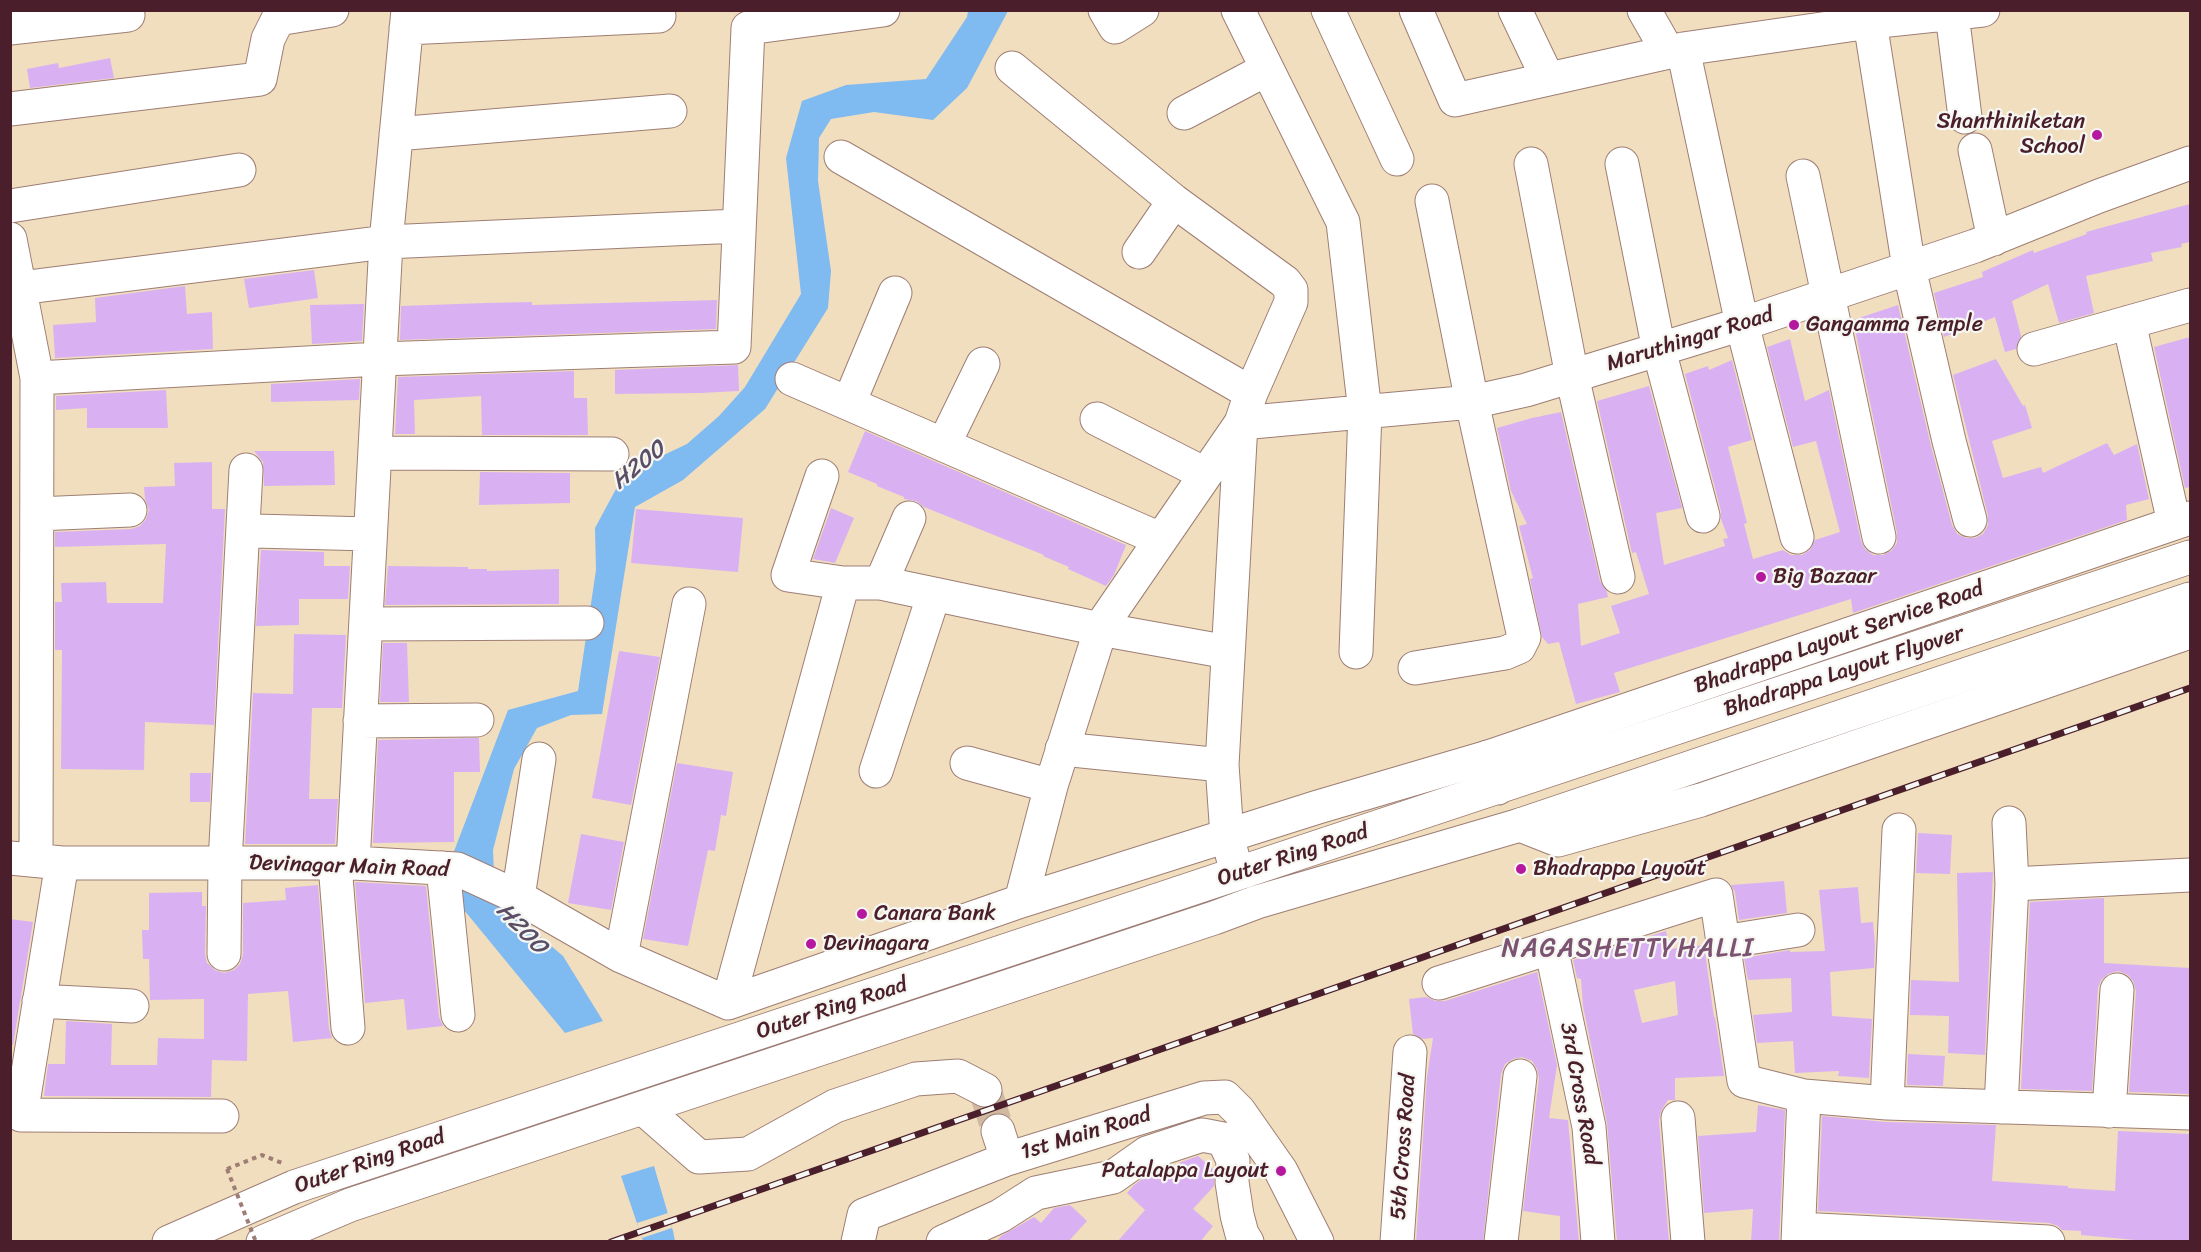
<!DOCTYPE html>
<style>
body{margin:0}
#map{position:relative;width:2201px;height:1252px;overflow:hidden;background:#f1debe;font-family:Sriracha,sans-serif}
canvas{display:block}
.frame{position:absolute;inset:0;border:12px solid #4a1f2b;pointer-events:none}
</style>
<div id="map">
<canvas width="2201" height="1252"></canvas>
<div class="frame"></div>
</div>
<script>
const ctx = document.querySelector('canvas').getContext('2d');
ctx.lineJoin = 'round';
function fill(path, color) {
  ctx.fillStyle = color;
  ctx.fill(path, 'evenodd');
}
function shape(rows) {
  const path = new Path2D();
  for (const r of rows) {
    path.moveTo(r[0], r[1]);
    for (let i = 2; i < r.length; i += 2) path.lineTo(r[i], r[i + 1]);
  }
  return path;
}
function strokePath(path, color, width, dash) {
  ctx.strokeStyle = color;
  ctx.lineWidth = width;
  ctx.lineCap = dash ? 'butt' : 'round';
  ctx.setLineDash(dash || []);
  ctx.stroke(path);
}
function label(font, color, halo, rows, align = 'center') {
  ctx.font = font + ' Sriracha,sans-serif';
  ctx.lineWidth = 4.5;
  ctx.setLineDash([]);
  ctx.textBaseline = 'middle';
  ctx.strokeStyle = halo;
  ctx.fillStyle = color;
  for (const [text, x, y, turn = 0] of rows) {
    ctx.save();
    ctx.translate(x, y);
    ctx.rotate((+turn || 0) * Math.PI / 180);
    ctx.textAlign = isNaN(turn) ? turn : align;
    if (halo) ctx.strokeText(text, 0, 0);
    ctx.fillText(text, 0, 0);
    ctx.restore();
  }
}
const water = shape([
 [968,11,1008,11,967,88,933,120,874,112,831,119,819,138,818,181,831,271,828,308,765,409,683,480,635,507,602,714,571,715,537,728,514,769,493,850,495,899,563,956,603,1021,565,1033,464,910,461,884,453,854,508,710,578,691,596,570,595,528,616,489,649,462,687,444,719,416,745,387,801,294,786,158,802,101,846,85,926,79,967,17],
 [654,1166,673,1231,675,1241,643,1241,621,1176]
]);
const pier = shape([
 [668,1213,672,1228,642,1238,637,1223]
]);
const building = shape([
 [110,58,114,78,30,88,27,69,58,63,59,68],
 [2190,204,2190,242,2181,244,2182,247,2151,253,2153,261,2086,276,2094,313,2059,323,2048,284,2012,301,2021,336,2016,349,2005,352,1995,317,1944,337,1934,293,1983,277,1982,272,2033,250,2034,253,2087,234,2086,232],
 [314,270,318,298,249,308,244,279],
 [185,286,187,314,212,312,213,349,55,358,53,325,96,322,95,298],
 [717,300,716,329,400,340,401,306,485,303,532,302,532,305],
 [364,304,362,341,312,344,310,305],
 [1898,305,1931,446,1952,525,1957,534,1966,538,1975,538,1983,534,1988,525,1988,516,1953,375,1996,359,2023,406,2025,405,2032,428,1992,441,2003,478,2041,467,2043,473,2107,443,2114,455,2137,444,2149,499,2126,505,2127,520,1853,613,1851,599,1614,673,1620,692,1576,704,1559,642,1548,644,1542,637,1530,579,1533,578,1519,526,1527,524,1511,491,1497,428,1532,418,1561,412,1600,581,1607,592,1608,597,1578,604,1581,646,1620,633,1611,606,1649,594,1636,552,1632,553,1597,401,1649,386,1682,508,1656,513,1664,565,1725,546,1723,539,1728,538,1721,519,1721,511,1685,374,1708,366,1709,370,1732,360,1752,440,1728,447,1747,523,1744,524,1753,559,1783,550,1791,555,1802,555,1810,550,1815,540,1840,532,1816,441,1793,447,1767,347,1790,339,1805,401,1829,390,1861,541,1865,549,1873,555,1883,555,1891,551,1897,543,1897,533,1853,320],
 [2190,337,2190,487,2185,488,2154,347],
 [738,365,739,391,701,393,615,394,615,370],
 [574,371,574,398,587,398,588,435,482,435,481,396,414,400,415,434,395,434,398,377],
 [360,379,359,400,271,402,271,384],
 [166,390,168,428,87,428,87,408,56,410,56,396],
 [865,431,1126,545,1114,575,1106,586,1068,569,1069,567,1043,556,1044,555,924,507,916,501,904,499,904,497,877,486,877,484,848,472],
 [254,451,334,451,335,485,264,486,263,462],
 [212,462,212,509,225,509,214,725,145,722,144,770,61,769,62,650,55,650,55,602,62,602,61,583,106,582,107,603,163,603,166,544,55,547,55,532,131,529,140,526,146,519,149,510,145,499,144,487,175,486,174,463],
 [480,472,570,473,570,503,479,505],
 [831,508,854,518,835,563,813,559],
 [636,509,743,518,738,572,631,563],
 [261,550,324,552,324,566,350,566,348,599,299,599,299,625,256,626],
 [388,566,468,567,468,569,487,569,487,571,559,569,559,604,385,605],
 [294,634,346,635,342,708,312,708,309,799,338,799,335,844,245,844,253,693,293,694],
 [383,643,407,643,409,702,380,702],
 [619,651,660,657,631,805,592,798],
 [479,738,480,772,454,772,454,842,373,843,378,740],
 [677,763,733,772,726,816,721,815,715,851,708,850,688,946,643,939],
 [190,773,211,773,210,802,190,802],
 [1918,833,1952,835,1950,874,1916,873],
 [581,834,624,842,611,910,568,903],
 [1993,872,1985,1055,1948,1053,1949,1016,1910,1015,1911,980,1959,982,1957,873],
 [1784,881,1787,913,1739,920,1735,892,1731,885],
 [355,882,426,886,439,1017,443,1026,407,1030,404,999,365,1003],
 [318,885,329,1029,332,1038,293,1042,288,991,248,994,247,1061,212,1060,211,1097,44,1096,48,1064,65,1064,66,1021,112,1024,111,1065,157,1065,158,1038,204,1039,204,999,150,1000,149,959,143,959,142,930,149,930,149,893,202,892,202,906,206,906,205,954,207,963,215,970,224,973,234,970,240,964,243,955,243,903,286,900,285,888],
 [1858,887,1861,923,1873,922,1875,945,1874,968,1830,972,1832,1016,1872,1019,1869,1078,1838,1076,1839,1071,1795,1073,1793,1041,1757,1043,1753,1015,1792,1012,1791,978,1748,980,1744,958,1790,950,1790,952,1825,951,1819,890],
 [2104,898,2104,963,2190,968,2190,1094,2129,1092,2136,991,2133,981,2128,975,2118,971,2108,974,2101,980,2098,988,2092,1091,2021,1089,2030,902],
 [10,919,33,922,13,1045,10,1045],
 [1666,931,1670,949,1704,945,1714,1017,1715,1017,1724,1076,1675,1078,1675,1100,1668,1100,1661,1111,1659,1120,1669,1242,1617,1242,1607,1123,1583,1006,1581,979,1577,978,1573,960],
 [1675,981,1678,1015,1642,1023,1634,990],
 [1537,972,1557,1065,1549,1118,1568,1120,1579,1242,1560,1242,1560,1216,1523,1211,1539,1078,1537,1069,1532,1061,1522,1057,1513,1059,1505,1064,1501,1074,1483,1242,1416,1242,1427,1077,1433,1038,1423,1039,1413,1034,1409,999,1426,997,1436,1001,1445,1001],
 [1908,1054,1945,1056,1943,1086,1907,1085],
 [1758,1105,1785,1110,1779,1242,1751,1242,1753,1209,1704,1213,1698,1136,1756,1132],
 [1822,1116,1886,1122,1996,1125,1992,1181,2068,1186,2068,1188,2115,1191,2118,1131,2190,1134,2190,1242,2157,1242,2081,1235,2081,1231,2062,1230,2058,1226,2049,1223,1818,1211],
 [1198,1156,1214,1170,1214,1186,1193,1209,1213,1226,1200,1242,1117,1242,1145,1210,1127,1193,1134,1185,1155,1170,1166,1179,1181,1162],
 [1070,1205,1087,1221,1068,1242,996,1242,1001,1236,1034,1217,1041,1223,1054,1208]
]);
const minorTunnel = shape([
 [985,1090,998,1131]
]);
const path = shape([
 [227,1169,262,1155,282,1163]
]);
const minor = shape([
 [1105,10,1115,27,1142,10],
 [1238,10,1343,222,1365,412,1356,652],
 [1328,10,1397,159],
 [1416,10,1455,100,1683,49,1870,22,1983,10],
 [1515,10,1548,79],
 [1644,10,1668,52],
 [1952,14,1965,117],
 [1870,22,1909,268,1949,441,1970,520],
 [10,28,128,15],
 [406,28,659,16],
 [1683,49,1742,324,1797,537],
 [1012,68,1174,201,1285,282,1291,290,1291,302,1251,393,1241,423,1102,625,1051,786,1021,901],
 [10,109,260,79,268,39,278,19,332,10],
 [1184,113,1267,69],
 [396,134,670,111],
 [1975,150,1994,239],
 [841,157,1251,393],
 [1531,164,1572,376,1618,577],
 [1622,164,1659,350,1703,516],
 [1803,176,1879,537],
 [10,206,239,170],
 [10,239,37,378,36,860],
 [1139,252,1174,201],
 [20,288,386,242,738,226],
 [2129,322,2174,523],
 [2034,349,2190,305],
 [37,378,379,359,734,347,748,28,883,10],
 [792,379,1160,539],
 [849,403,895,293],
 [1097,419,1205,474],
 [944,444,983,364],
 [375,453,612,454],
 [822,476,788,575,843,583,881,583,1100,629,1228,652],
 [37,514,130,510],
 [254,531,370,534],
 [881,583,909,518],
 [366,624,587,623],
 [1415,668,1505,653,1519,647,1524,637,1472,402,1432,201],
 [360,721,477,720],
 [1062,749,1222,765],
 [967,763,1051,786],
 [876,771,934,594],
 [1520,825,1558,840,1701,800,2190,632],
 [10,858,62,863,353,863,457,869,518,897,621,956,728,1003],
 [1233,858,1227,836,1222,765,1241,423,1472,402,1526,390,1742,324,1975,246,2099,196,2190,163],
 [62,863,21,1115,222,1116],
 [353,863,386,242,408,10],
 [335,864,348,1028],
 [443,868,458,1015],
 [2012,884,2190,875],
 [518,897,539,759],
 [1798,930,1723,942,1744,1081,1804,1096,1798,1242],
 [1551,947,1589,1127,1598,1242],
 [224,954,225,863,246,470],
 [621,956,689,604],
 [1439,983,1716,895,1723,942],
 [39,1001,132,1006],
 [728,1003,1021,901,1318,807,1488,757,2190,518],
 [728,1003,843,583],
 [1804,1096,1887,1103,2190,1113],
 [1887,1103,1899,830],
 [2001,1107,2012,884,2009,823],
 [643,1108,699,1157,748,1154,835,1106,916,1079,958,1076,985,1090],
 [2109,1111,2117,990],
 [1678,1118,1688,1242],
 [998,1131,1007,1159],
 [1799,1229,2048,1242],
 [858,1242,864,1215,1007,1159,1204,1098,1225,1097,1239,1111,1281,1171,1317,1242],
 [943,1242,1000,1216,1036,1193,1113,1177,1147,1153,1202,1135,1223,1139,1233,1160,1232,1182,1237,1215,1242,1234,1247,1242],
 [1397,1242,1410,1052],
 [1501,1242,1520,1076]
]);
const highway = shape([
 [1488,757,1498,788],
 [169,1242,294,1187,2190,557],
 [263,1242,350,1205,1214,918,1257,902,1520,825,2190,599]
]);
const rail = shape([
 [611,1242,2190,688]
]);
const pathBridge = shape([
 [227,1169,256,1242]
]);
const markers = [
 [2097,135,6,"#b5179e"],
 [1794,325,6,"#b5179e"],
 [1761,577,6,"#b5179e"],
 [1521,869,6,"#b5179e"],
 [862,914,6,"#b5179e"],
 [811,944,6,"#b5179e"],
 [1281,1171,6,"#b5179e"]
];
const poiNames = [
 ["Shanthiniketan",2085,122,"right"],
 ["School",2085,147,"right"],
 ["Gangamma Temple",1806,325],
 ["Big Bazaar",1773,577],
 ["Bhadrappa Layout",1533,869],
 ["Canara Bank",874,914],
 ["Devinagara",823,944],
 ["Patalappa Layout",1269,1171,"right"]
];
const streetNames = [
 ["Maruthingar Road",1690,340,-17],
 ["Bhadrappa Layout Service Road",1839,638,-19],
 ["Bhadrappa Layout Flyover",1844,672,-18],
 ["Outer Ring Road",1293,856,-18],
 ["Devinagar Main Road",349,867,2],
 ["Outer Ring Road",832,1009,-18],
 ["3rd Cross Road",1579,1094,80],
 ["1st Main Road",1086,1134,-17],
 ["5th Cross Road",1404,1147,-86],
 ["Outer Ring Road",370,1162,-19]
];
const waterNames = [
 ["H200",639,466,-39],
 ["H200",521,929,46]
];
const quarterNames = [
 ["NAGASHETTYHALLI",1628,949]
];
fill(water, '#7fbaf1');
fill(pier, '#f1debe');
fill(building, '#d9b1f3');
strokePath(minorTunnel, '#d0b8a1', 33, [33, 16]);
strokePath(minor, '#9e7e74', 35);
strokePath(highway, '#9e7e74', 35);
strokePath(path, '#9e7e74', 4, [4.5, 4.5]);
strokePath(minor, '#fff', 33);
strokePath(highway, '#fff', 33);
strokePath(rail, '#4a1f2b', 7);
strokePath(rail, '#f6f6f2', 4.5, [14]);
strokePath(pathBridge, '#9e7e74', 4, [4.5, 4.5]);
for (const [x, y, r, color] of markers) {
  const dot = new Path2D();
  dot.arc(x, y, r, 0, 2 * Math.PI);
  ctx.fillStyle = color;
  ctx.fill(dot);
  strokePath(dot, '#f6f6f2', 2);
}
label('22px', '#4a1f2b', '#f6f6f2', poiNames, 'left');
label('22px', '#4a1f2b', '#f6f6f2', streetNames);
label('italic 24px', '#5a4e66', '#f6f6f2', waterNames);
ctx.letterSpacing = '1.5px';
label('26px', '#7c5271', '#f6f6f2', quarterNames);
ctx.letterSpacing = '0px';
</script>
